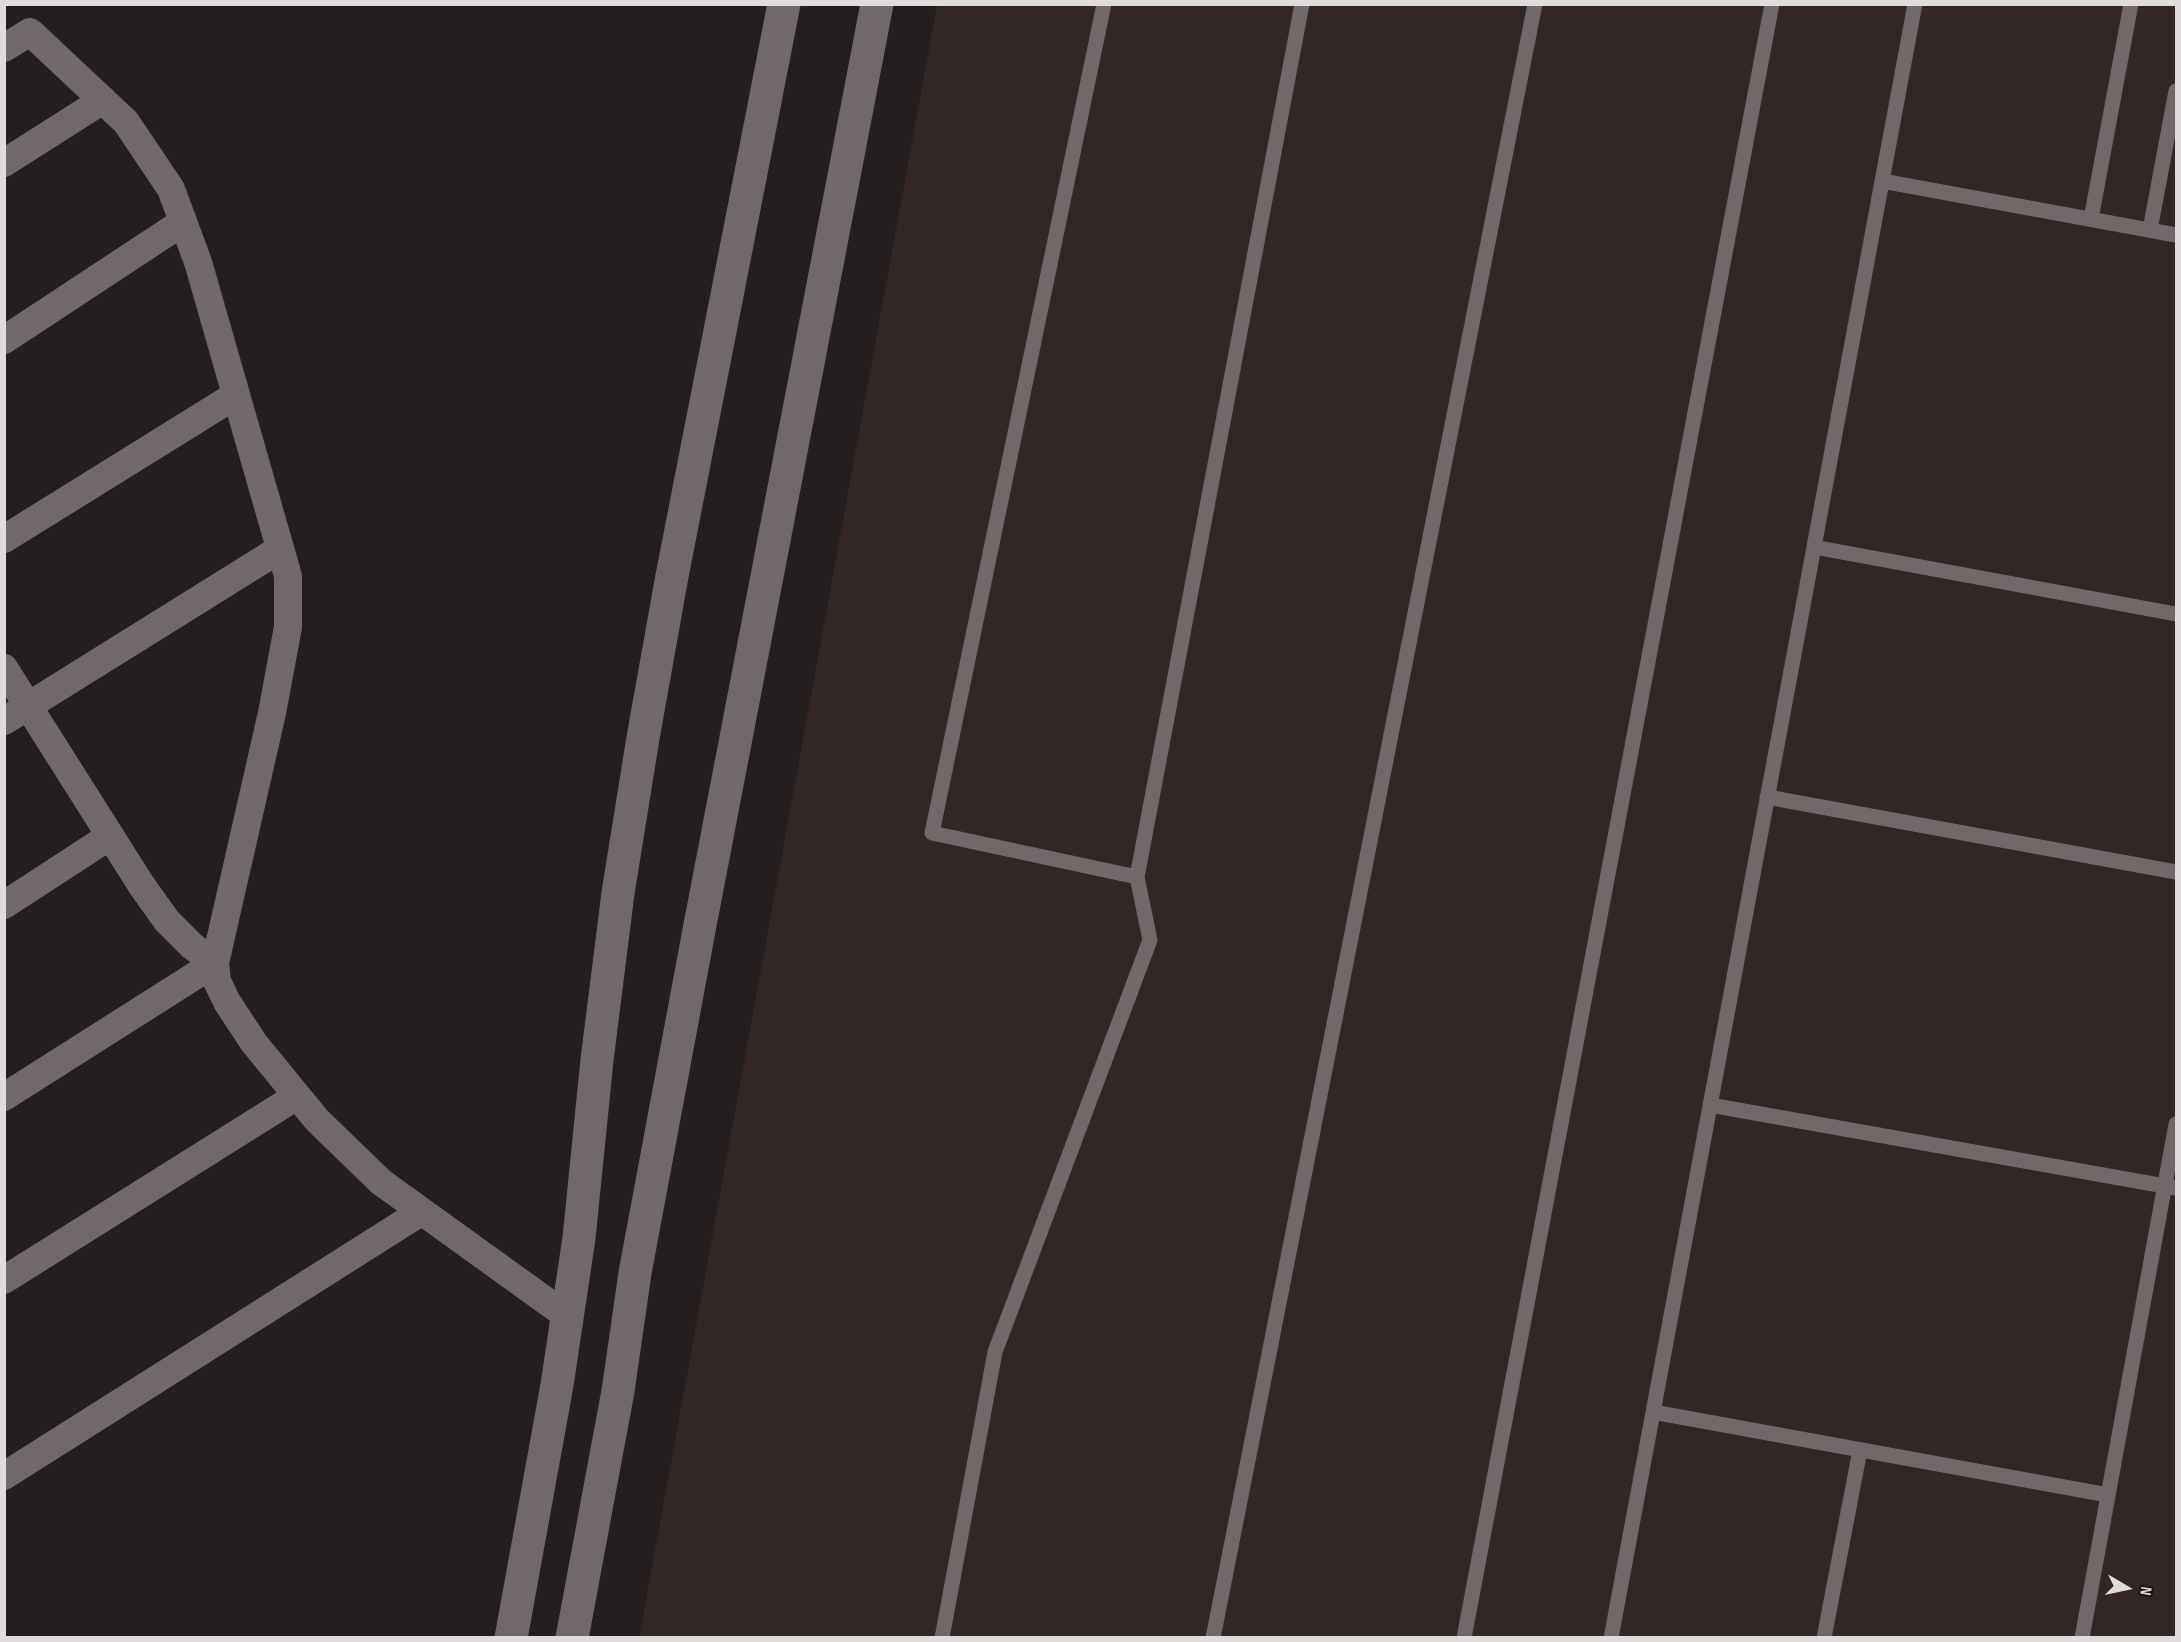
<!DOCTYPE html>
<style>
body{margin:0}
#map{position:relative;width:2181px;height:1642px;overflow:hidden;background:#241e1e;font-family:"Sofia Sans Condensed",sans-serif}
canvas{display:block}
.frame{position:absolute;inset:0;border:6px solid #e1dcdc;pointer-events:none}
.north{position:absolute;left:2097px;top:1558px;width:60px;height:60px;-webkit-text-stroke:4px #1b1515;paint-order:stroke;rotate:99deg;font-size:16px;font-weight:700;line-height:24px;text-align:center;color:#e1dcdc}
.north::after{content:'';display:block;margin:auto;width:21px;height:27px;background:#e1dcdc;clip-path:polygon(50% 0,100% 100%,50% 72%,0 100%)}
</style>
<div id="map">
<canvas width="2181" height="1642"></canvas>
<div class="frame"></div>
<div class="north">N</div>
</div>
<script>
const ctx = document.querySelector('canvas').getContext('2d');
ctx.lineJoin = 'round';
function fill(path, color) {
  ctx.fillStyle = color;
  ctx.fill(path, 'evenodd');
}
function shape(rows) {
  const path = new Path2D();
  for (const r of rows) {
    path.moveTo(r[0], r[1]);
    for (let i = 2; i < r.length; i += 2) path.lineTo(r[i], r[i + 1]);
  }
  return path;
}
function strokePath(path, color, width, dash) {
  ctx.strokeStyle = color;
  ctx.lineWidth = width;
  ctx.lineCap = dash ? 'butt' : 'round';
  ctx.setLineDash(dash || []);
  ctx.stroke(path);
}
const built = shape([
 [937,5,2176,5,2176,1637,639,1638]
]);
const service = shape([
 [1104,4,932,833,1137,877],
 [1882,181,2176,235],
 [2091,219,2131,4],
 [2150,230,2176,91],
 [1814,547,2176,614],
 [1767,797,2176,872],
 [1710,1105,2176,1188],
 [1653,1412,2108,1495],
 [942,1638,995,1352,1150,940,1137,877,1302,4],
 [1213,1638,1535,4],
 [1464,1638,1772,4],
 [1611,1638,1915,4],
 [1824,1638,1860,1450],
 [2082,1638,2176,1124]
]);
const minor = shape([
 [4,48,30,32,126,122,171,189,198,262,288,576,288,627,272,713,215,963,217,981,227,1002,254,1043,317,1120,381,1182,567,1316],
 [4,163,103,100],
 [4,340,183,222],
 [4,539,236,395],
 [4,668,142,886,167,921,192,946,215,963],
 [4,721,280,549],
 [4,905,110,836],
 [4,1097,215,963],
 [4,1280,297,1096],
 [4,1476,421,1212]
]);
const secondary = shape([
 [511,1638,557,1385,579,1238,597,1060,618,893,643,738,672,576,784,4],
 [572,1638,618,1391,635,1273,700,925,877,4]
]);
fill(built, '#332627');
strokePath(service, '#716969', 15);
strokePath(minor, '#716969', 28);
strokePath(secondary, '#716969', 33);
</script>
